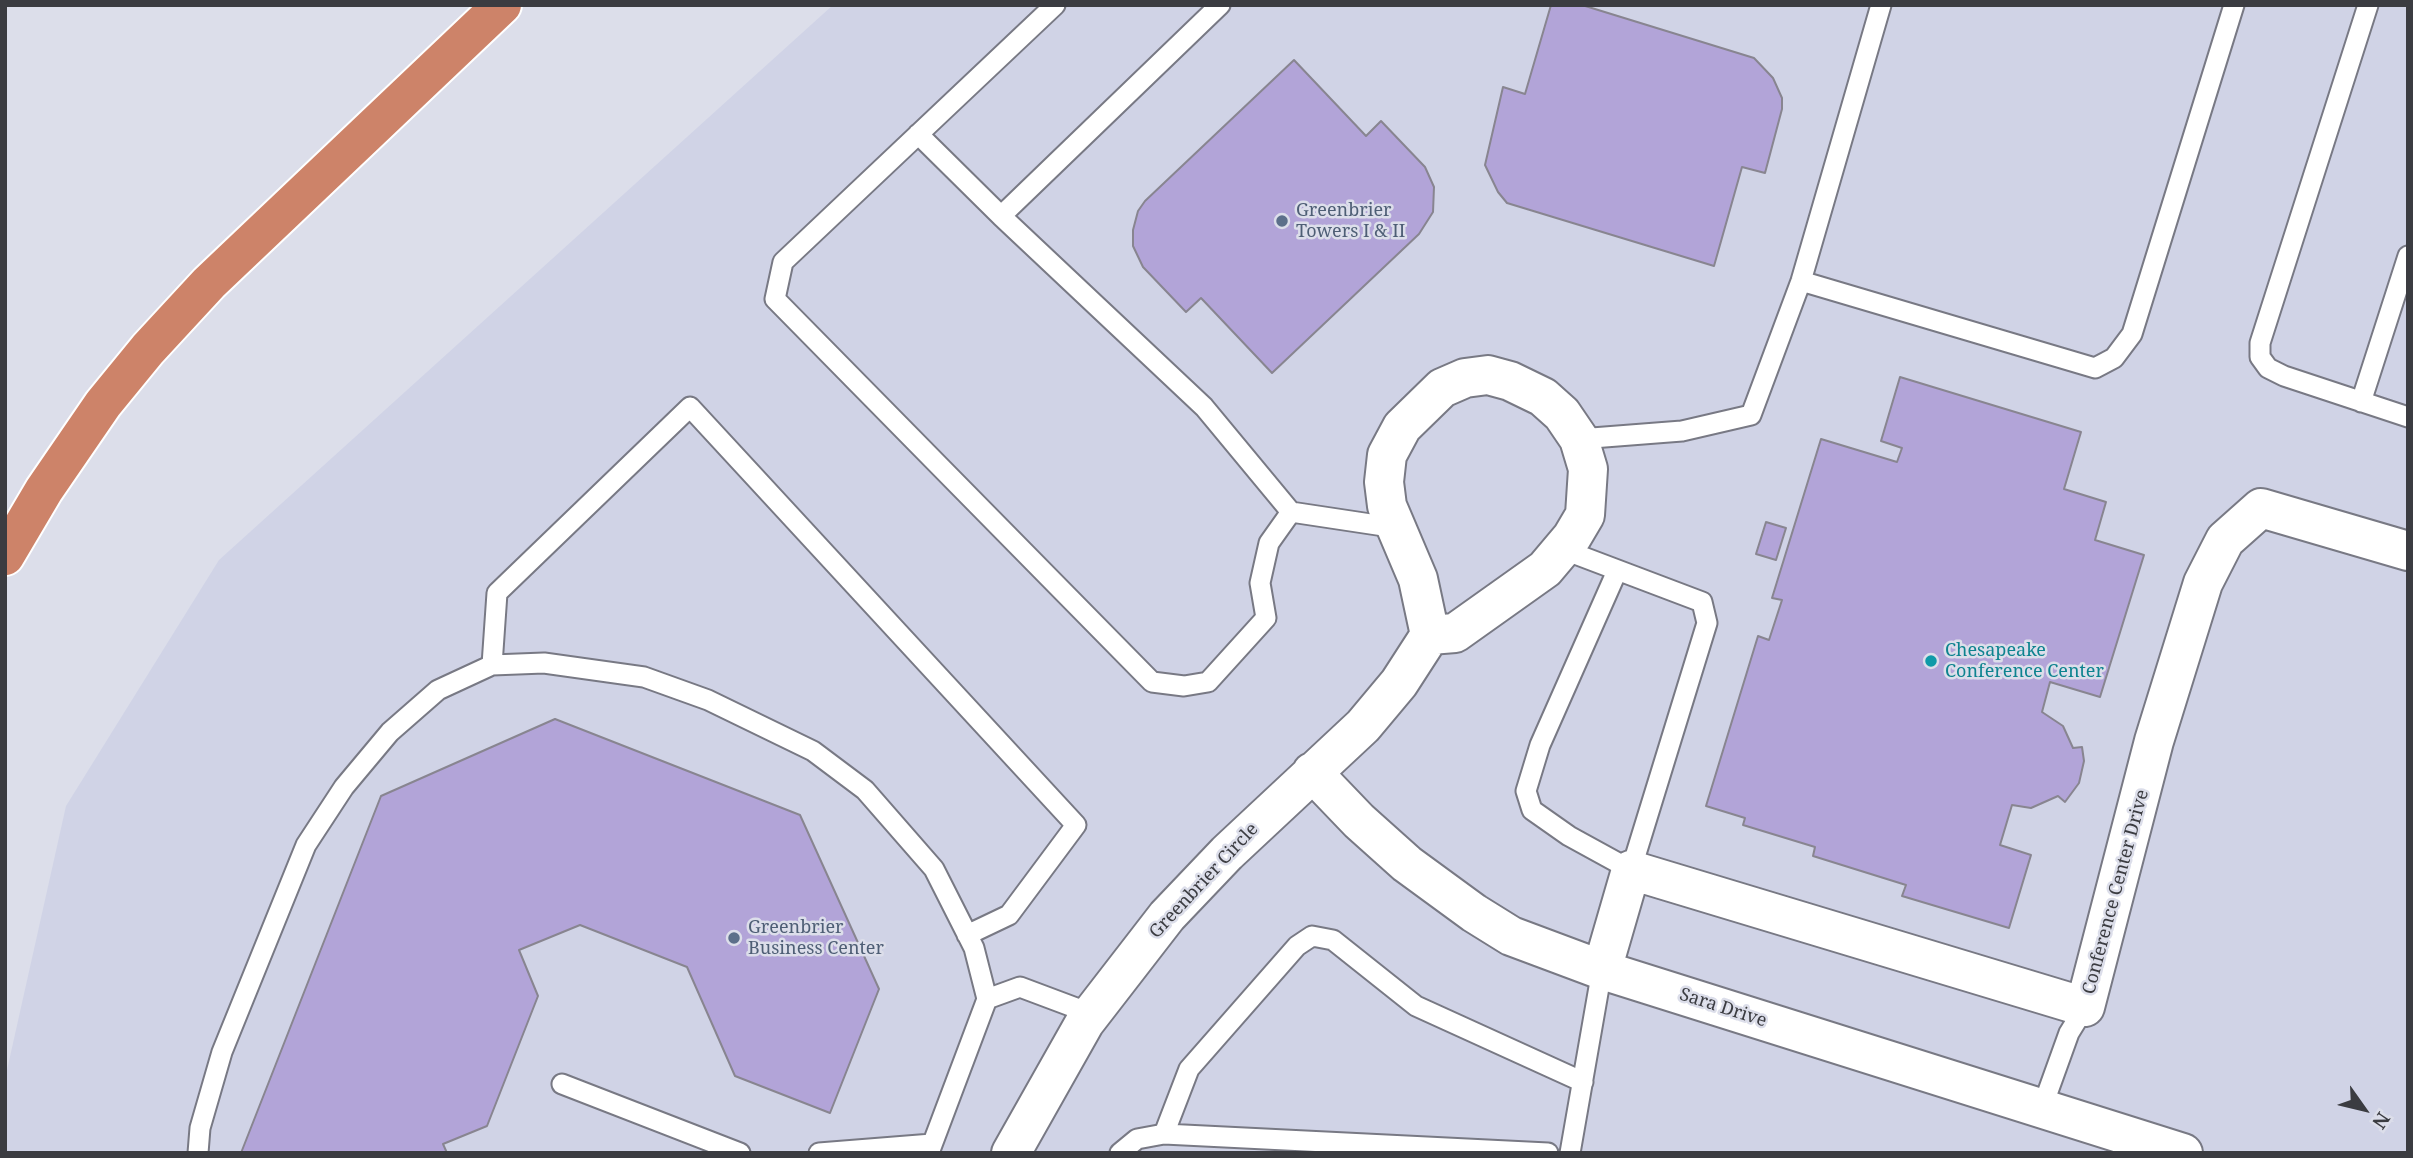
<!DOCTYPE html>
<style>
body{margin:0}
#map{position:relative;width:2413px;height:1158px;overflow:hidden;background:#dcdeea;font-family:"Noto Serif",serif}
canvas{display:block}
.frame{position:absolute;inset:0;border:7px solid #3b3c41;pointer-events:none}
.north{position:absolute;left:2329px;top:1074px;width:70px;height:70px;-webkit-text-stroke:5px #dcdeea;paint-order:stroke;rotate:124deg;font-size:19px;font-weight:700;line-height:28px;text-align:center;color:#3b3c41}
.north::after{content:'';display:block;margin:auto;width:24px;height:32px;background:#3b3c41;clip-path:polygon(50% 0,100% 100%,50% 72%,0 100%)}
</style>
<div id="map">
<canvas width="2413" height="1158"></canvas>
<div class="frame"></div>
<div class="north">N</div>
</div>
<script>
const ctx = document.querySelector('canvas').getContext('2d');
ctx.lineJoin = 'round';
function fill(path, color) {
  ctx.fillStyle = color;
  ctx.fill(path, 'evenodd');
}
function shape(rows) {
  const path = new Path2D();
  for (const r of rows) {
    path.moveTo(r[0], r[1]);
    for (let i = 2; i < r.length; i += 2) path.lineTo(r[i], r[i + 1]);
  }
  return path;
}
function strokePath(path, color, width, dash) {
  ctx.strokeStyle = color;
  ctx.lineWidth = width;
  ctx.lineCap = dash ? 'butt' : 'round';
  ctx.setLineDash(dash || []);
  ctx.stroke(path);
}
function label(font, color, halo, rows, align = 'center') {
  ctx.font = font + ' "Noto Serif",serif';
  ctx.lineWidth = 5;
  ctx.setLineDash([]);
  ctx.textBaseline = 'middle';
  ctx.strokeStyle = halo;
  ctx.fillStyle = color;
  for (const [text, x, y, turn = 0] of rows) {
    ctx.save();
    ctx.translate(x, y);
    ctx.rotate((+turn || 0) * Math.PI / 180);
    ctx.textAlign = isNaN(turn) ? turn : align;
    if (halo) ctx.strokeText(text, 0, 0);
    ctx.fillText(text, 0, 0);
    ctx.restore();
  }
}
const built = shape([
 [833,5,2408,5,2408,1153,5,1153,5,1079,66,806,219,560]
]);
const building = shape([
 [1551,5,1582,5,1754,58,1773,78,1782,98,1782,109,1765,173,1742,167,1714,266,1507,203,1498,192,1485,165,1503,87,1525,94,1551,5],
 [1294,60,1366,136,1381,121,1425,167,1434,187,1433,212,1419,234,1272,373,1201,298,1186,312,1143,267,1133,246,1133,230,1138,211,1145,201,1294,60],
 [1900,377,2081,432,2064,489,2106,502,2095,540,2144,555,2100,697,2050,682,2042,712,2063,726,2073,748,2082,747,2084,761,2079,783,2065,802,2058,796,2031,808,2012,805,2000,845,2031,855,2009,928,1902,896,1906,885,1813,856,1815,847,1743,825,1745,818,1706,806,1758,636,1769,640,1782,600,1772,598,1821,439,1897,462,1902,448,1881,441,1900,377],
 [1766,522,1786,528,1776,560,1756,554,1766,522],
 [555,719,800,815,879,989,830,1113,735,1076,687,967,580,925,519,950,538,996,487,1126,443,1144,447,1153,241,1153,381,796,555,719]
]);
const service = shape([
 [1055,5,783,262,775,299,1152,682,1184,686,1208,682,1266,618,1260,583,1269,543,1291,512],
 [1220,5,1001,216,1204,407,1291,512,1397,528],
 [2368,5,2260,343,2260,357,2268,368,2284,376,2408,417],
 [918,134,1001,216],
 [1801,281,2095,368,2114,358,2132,334,2234,5],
 [2361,402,2408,256],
 [1579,439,1682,431,1751,415,1801,281,1881,5],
 [1562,549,1702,602,1707,623,1631,870,1569,836,1532,810,1526,791,1540,745,1617,571],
 [492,665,497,593,690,407,1076,825,1009,915,967,935],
 [562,1084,740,1153],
 [2042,1108,2069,1033,2085,1007],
 [1164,1134,1189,1069,1297,946,1312,936,1333,940,1416,1006,1583,1082],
 [198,1153,200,1128,222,1052,306,845,344,787,390,732,438,690,492,665,544,663,644,677,708,700,813,751,865,790,934,869,974,948,987,999],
 [819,1153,932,1144],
 [929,1153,987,999,1020,987,1092,1014],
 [1120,1153,1137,1139,1164,1134,1548,1153],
 [1570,1153,1602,970]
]);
const minor = shape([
 [1312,772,1359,821,1407,864,1474,913,1511,936,1602,970,2183,1153],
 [1602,970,1631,870,2085,1007,2154,741,2203,583,2225,540,2261,508,2408,551],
 [1011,1153,1085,1022,1167,916,1227,853,1363,726,1399,683,1430,635,1418,579,1387,506,1384,482,1387,455,1402,427,1442,388,1465,378,1488,375,1510,381,1543,397,1562,414,1579,439,1588,469,1585,515,1572,537,1545,569,1455,633,1430,635]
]);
const motorway = shape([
 [5,556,44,490,103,404,148,349,209,283,502,5]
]);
const markers = [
 [1282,221,7,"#5c6f8a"],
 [1931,661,7,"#0f9aa8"],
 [734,938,7,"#5c6f8a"]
];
const serviceNames = [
 ["Greenbrier",1296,211],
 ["Towers I & II",1296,232],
 ["Greenbrier",748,928],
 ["Business Center",748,949]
];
const cultureNames = [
 ["Chesapeake",1945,651],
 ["Conference Center",1945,672]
];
const streetNames = [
 ["Greenbrier Circle",1204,881,-47],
 ["Conference Center Drive",2116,892,-75],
 ["Sara Drive",1723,1008,18]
];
fill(built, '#d0d3e6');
fill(building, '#b2a4d8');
strokePath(building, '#888590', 2);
strokePath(service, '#787984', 23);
strokePath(minor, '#787984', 42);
strokePath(motorway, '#fff', 42);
strokePath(service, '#fff', 19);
strokePath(minor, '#fff', 38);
strokePath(motorway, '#cd8369', 38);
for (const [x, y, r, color] of markers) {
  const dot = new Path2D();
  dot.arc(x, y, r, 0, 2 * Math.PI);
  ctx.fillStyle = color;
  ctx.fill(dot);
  strokePath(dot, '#dcdeea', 2.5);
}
label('18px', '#4e5e75', '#dcdeea', serviceNames, 'left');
label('18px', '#0d838f', '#dcdeea', cultureNames, 'left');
label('18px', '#3b3c41', '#dcdeea', streetNames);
</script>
